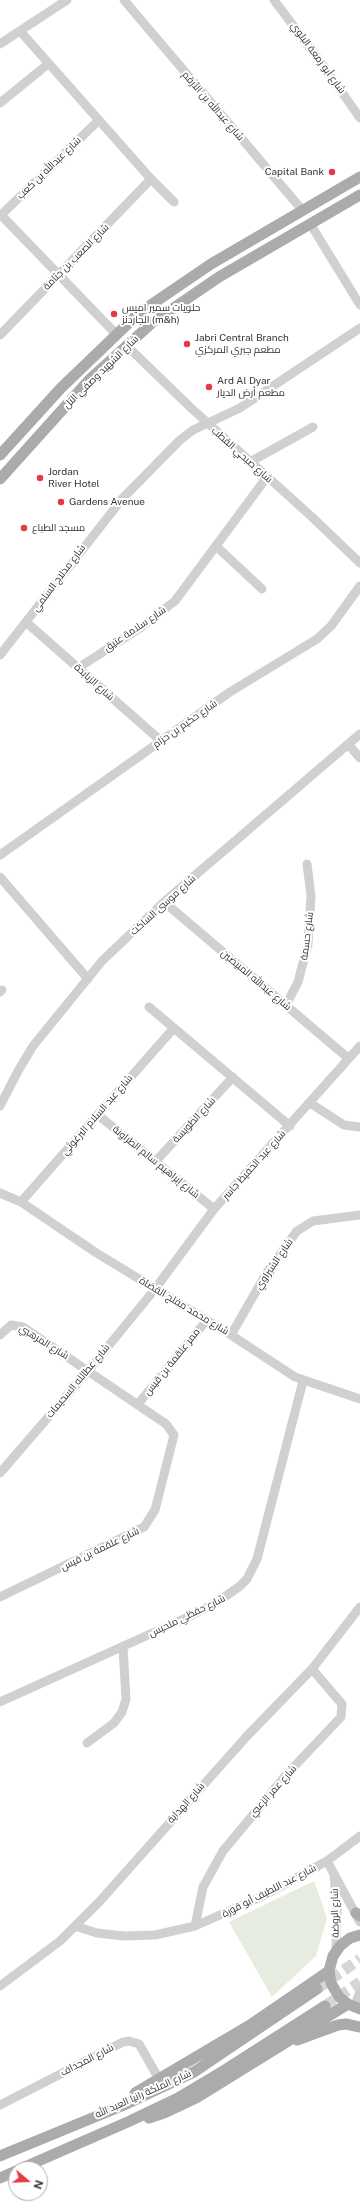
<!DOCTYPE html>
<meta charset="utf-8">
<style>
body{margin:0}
#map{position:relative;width:360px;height:2209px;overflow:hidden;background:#fff;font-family:"Public Sans",sans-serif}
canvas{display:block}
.north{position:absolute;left:8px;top:2161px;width:40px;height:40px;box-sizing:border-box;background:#fff;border:1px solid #adadad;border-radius:50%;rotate:109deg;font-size:11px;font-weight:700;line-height:16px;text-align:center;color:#333}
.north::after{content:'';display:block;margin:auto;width:14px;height:18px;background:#e63946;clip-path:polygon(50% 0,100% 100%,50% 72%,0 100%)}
</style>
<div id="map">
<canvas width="360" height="2209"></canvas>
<div class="north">N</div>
</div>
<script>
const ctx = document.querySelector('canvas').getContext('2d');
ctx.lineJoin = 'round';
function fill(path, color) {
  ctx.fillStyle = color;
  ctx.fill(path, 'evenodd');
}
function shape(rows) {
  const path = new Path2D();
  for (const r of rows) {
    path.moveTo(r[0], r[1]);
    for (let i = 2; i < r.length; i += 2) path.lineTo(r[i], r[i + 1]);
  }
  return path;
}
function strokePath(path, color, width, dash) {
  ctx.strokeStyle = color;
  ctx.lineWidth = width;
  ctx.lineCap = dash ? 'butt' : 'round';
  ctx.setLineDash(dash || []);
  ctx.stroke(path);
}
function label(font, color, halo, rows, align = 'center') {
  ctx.font = font + ' "Public Sans",Cairo,sans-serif';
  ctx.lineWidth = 4;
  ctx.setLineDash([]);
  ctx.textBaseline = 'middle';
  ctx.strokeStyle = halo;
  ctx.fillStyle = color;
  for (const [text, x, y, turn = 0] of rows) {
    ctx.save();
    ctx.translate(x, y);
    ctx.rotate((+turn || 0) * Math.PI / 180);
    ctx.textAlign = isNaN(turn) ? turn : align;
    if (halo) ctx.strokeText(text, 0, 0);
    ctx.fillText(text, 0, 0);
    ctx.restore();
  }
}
const green = shape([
 [314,1881,327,1918,316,1956,272,1997,229,1922]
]);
const majorTunnel = shape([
 [317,1989,360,1959],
 [325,2006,360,1982]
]);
const minor = shape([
 [124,0,303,211],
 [274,0,322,64,360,118],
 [20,31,151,179,174,202],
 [0,44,67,0],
 [0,103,48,64],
 [1,215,116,334],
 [0,216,99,120],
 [311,225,360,305],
 [0,335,151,179],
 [126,345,190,407,312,517,360,563],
 [250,462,313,427],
 [216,546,262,589],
 [26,622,161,741],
 [0,655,122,499,180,440,193,430,240,408,360,328],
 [78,668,140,628,175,601,267,477],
 [348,744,360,758],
 [0,855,230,692,317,639,331,626,360,586],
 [0,877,88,979],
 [164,902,348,1058],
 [0,992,2,990],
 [286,1005,298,982,308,944,311,896,307,864],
 [149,1007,290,1126],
 [310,1103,344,1125,360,1127],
 [0,1106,18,1071,33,1046,102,961,164,902,360,734],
 [98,1115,214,1209],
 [155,1162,233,1077],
 [0,1193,21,1202,95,1252,231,1335,295,1377,360,1399],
 [21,1202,173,1029],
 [0,1335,11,1325,23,1327,166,1424,174,1435,155,1510,144,1527,0,1597],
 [231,1335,266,1274,297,1231,313,1221,360,1215],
 [138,1404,207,1320],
 [0,1473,88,1371,155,1289,214,1209,360,1046],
 [0,1702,190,1616,216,1603,240,1586,247,1579,257,1559,303,1381],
 [87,1743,114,1723,122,1712,126,1699,123,1647],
 [327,1861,360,1922],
 [334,1875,337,1910,336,1951],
 [75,1926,97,1933,124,1936,155,1935,195,1926,263,1896,327,1861,360,1836],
 [195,1926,203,1887,223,1851,287,1774,341,1717,342,1704,312,1669],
 [0,1986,60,1941,100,1901,247,1736,312,1669,360,1607],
 [360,1992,357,1999,360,2007],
 [0,2105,123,2042,129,2041,139,2044,159,2079]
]);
const major = shape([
 [0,455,61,388,139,313,211,264,360,177],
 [0,479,90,379,153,322,219,277,360,195],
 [356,1913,360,1916],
 [360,1935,350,1938,340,1946,333,1956,329,1971,331,1983,339,1997,348,2004,360,2009],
 [297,2040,338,2025,346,2024,360,2027],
 [135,2093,250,2025,329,1971],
 [149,2118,164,2113,196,2098,348,2004],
 [0,2156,124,2105,194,2072,317,1989],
 [20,2169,130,2121,178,2098,225,2070,325,2006],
 [0,2178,16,2171]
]);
const markers = [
 [332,172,4,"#e63946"],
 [114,314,4,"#e63946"],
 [187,344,4,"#e63946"],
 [209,387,4,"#e63946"],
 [40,478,4,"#e63946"],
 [61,502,4,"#e63946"],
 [24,528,4,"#e63946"]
];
const streetNames = [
 ["شارع أبو زمعة البلوي",318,58,54],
 ["شارع عبدالله بن الأرقم",213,106,49],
 ["شارع عبدالله بن كعب",49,168,-44],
 ["شارع الصعب بن جثامة",76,257,-45],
 ["شارع الشهيد وصفي التل",101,372,-44],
 ["شارع صبحي القطب",242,455,42],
 ["شارع مدلاج السلمي",59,578,-53],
 ["شارع سلامة عتيق",135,629,-34],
 ["شارع الزبابدة",94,682,42],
 ["شارع حكيم بن حزام",185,724,-35],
 ["شارع موسى الساكت",163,905,-42],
 ["شارع حسمة",307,936,-83],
 ["شارع عبدالله المبيضين",256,980,40],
 ["شارع عبد السلام البرغوثي",97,1115,-49],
 ["شارع الطويسة",194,1120,-47],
 ["شارع إبراهيم سالم الطراونة",156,1162,39],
 ["شارع عبد الحفيظ جاسر",254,1165,-48],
 ["شارع الشبراوي",274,1264,-56],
 ["شارع محمد مفلح القضاة",184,1306,31],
 ["شارع المرهبي",44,1342,32],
 ["ممر علقمة بن قيس",172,1362,-51],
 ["شارع عطالله السحيمات",78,1381,-50],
 ["شارع علقمة بن قيس",100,1549,-26],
 ["شارع حفظي ملحيس",187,1616,-26],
 ["شارع عمر الزعبي",273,1791,-48],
 ["شارع الهداية",186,1803,-48],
 ["شارع عبد اللطيف أبو قورة",269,1891,-27],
 ["شارع الروضة",335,1913,-91],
 ["شارع المجداف",87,2060,-27],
 ["شارع الملكة رانيا العبد الله",143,2094,-24]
];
const poiNames = [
 ["Capital Bank",324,172,"right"],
 ["حلويات سمير اميس",122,308],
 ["الجاردنز (m&h)",122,320],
 ["Jabri Central Branch",195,338],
 ["مطعم جبري المركزي",195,350],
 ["Ard Al Dyar",217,381],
 ["مطعم أرض الديار",217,393],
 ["Jordan",48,472],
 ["River Hotel",48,484],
 ["Gardens Avenue",69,502],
 ["مسجد الطباع",32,528]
];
fill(green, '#e6ecdf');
strokePath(majorTunnel, '#d6d6d6', 11, [11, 5.5]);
strokePath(minor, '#d0d0d0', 9);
strokePath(major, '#ababab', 11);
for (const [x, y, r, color] of markers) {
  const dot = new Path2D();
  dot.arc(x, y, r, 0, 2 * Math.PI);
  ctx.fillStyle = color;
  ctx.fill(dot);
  strokePath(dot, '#fff', 1.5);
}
label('10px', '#333', '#fff', streetNames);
label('10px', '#333', '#fff', poiNames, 'left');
</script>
